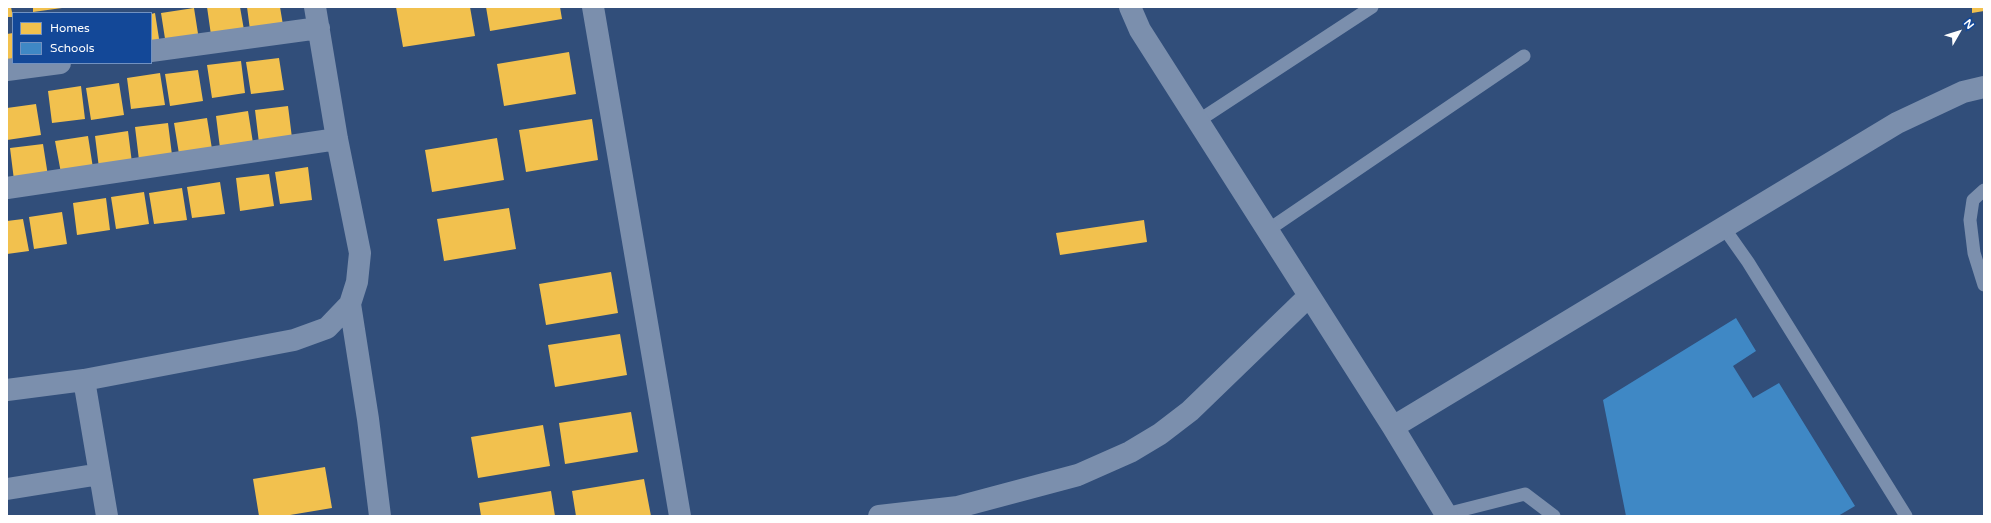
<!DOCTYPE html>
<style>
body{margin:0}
#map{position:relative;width:1991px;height:523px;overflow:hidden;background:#314e7a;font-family:"Varela Round",sans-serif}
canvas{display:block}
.frame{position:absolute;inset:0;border:8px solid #fff;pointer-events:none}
.legend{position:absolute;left:12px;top:12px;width:140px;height:52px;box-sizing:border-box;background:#134898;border:1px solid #7191c1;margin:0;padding:5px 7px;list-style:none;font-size:12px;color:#fff}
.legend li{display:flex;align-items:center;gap:8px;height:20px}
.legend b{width:20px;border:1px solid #7191c1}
.north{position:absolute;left:1939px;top:12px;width:40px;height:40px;-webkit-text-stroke:3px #134898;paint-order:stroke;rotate:51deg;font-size:11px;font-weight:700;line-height:16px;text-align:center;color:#fff}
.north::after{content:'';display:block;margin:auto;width:14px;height:18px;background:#fff;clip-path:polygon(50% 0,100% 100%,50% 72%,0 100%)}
</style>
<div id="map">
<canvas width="1991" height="523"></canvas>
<div class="frame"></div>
<ul class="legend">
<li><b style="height:11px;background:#f2c14e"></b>Homes</li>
<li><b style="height:11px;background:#3f88c5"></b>Schools</li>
</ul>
<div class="north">N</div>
</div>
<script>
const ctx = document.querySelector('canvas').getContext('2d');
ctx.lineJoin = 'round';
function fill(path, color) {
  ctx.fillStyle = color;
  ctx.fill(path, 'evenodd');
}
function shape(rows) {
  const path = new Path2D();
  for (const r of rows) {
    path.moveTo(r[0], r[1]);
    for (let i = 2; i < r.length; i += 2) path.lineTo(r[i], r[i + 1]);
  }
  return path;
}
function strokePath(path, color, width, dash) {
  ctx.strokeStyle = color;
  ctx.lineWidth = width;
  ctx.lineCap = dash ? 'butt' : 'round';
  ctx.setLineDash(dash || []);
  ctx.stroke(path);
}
const homes = shape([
 [7,7,11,7,13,17,7,17],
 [33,7,62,7,62,8,33,12],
 [207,7,240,7,244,30,211,35],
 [247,7,280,7,283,25,250,30],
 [396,7,470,7,475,36,403,47],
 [486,7,560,7,562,19,490,31],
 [1972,7,1984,7,1984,11,1972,13],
 [194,8,199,40,166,45,161,13],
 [155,13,160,45,151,47,151,14],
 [13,33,13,63,7,67,7,34],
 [569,52,576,94,504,106,497,64],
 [279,58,284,90,251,94,246,62],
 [241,61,245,93,212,98,207,65],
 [198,70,203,101,170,106,165,74],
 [160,73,165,105,131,109,127,78],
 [119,83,124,115,91,120,86,88],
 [81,86,85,119,52,123,48,91],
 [36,104,41,135,7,140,7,108],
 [288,106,292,138,259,143,255,110],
 [248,111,253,143,220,148,216,116],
 [207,118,212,149,179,154,174,123],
 [592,119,598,160,526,172,519,130],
 [168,123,172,155,139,160,135,127],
 [128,131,132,163,99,168,95,136],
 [88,136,93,168,61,173,55,141],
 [497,138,504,180,432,192,425,150],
 [43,144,48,176,14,180,10,148],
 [308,167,312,200,280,204,275,172],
 [269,174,274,206,240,211,236,178],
 [220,182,225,214,192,218,187,187],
 [182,188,187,220,154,224,149,193],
 [144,192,149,224,116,229,111,197],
 [106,198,110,230,77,235,73,203],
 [509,208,516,249,444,261,437,219],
 [62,212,67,244,34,249,29,217],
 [23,219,29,251,7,254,7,221],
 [1144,220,1147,242,1060,255,1056,233],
 [611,272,618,313,546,325,539,284],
 [620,334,627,375,555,387,548,345],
 [631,412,638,452,565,464,559,423],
 [543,425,550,466,478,478,471,437],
 [325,467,332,508,284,516,259,516,253,479],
 [644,479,651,516,576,516,572,491],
 [551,491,555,516,481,516,479,503]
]);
const schools = shape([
 [1736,318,1756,351,1733,366,1753,398,1779,383,1855,506,1838,516,1626,516,1603,400]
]);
const service = shape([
 [1198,121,1372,7],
 [1984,190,1973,200,1970,220,1974,253,1984,285],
 [1724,228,1748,262,1906,516],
 [1268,230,1524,56],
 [1446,514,1525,494,1554,516]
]);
const minor = shape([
 [593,7,680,516],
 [1130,7,1140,30,1393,427,1447,516],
 [151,51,319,28],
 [7,70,60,63],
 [7,188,337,139],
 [350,304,368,419,380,516],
 [84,380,107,516],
 [7,390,84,380,294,340,327,328,350,304,357,282,360,253,337,139,315,7],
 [1393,427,1897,123,1963,92,1984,87],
 [7,489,100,474],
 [879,516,958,507,1078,475,1130,452,1160,434,1190,411,1309,296]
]);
fill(homes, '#f2c14e');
fill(schools, '#3f88c5');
strokePath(service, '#7b8fad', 13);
strokePath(minor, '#7b8fad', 22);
</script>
